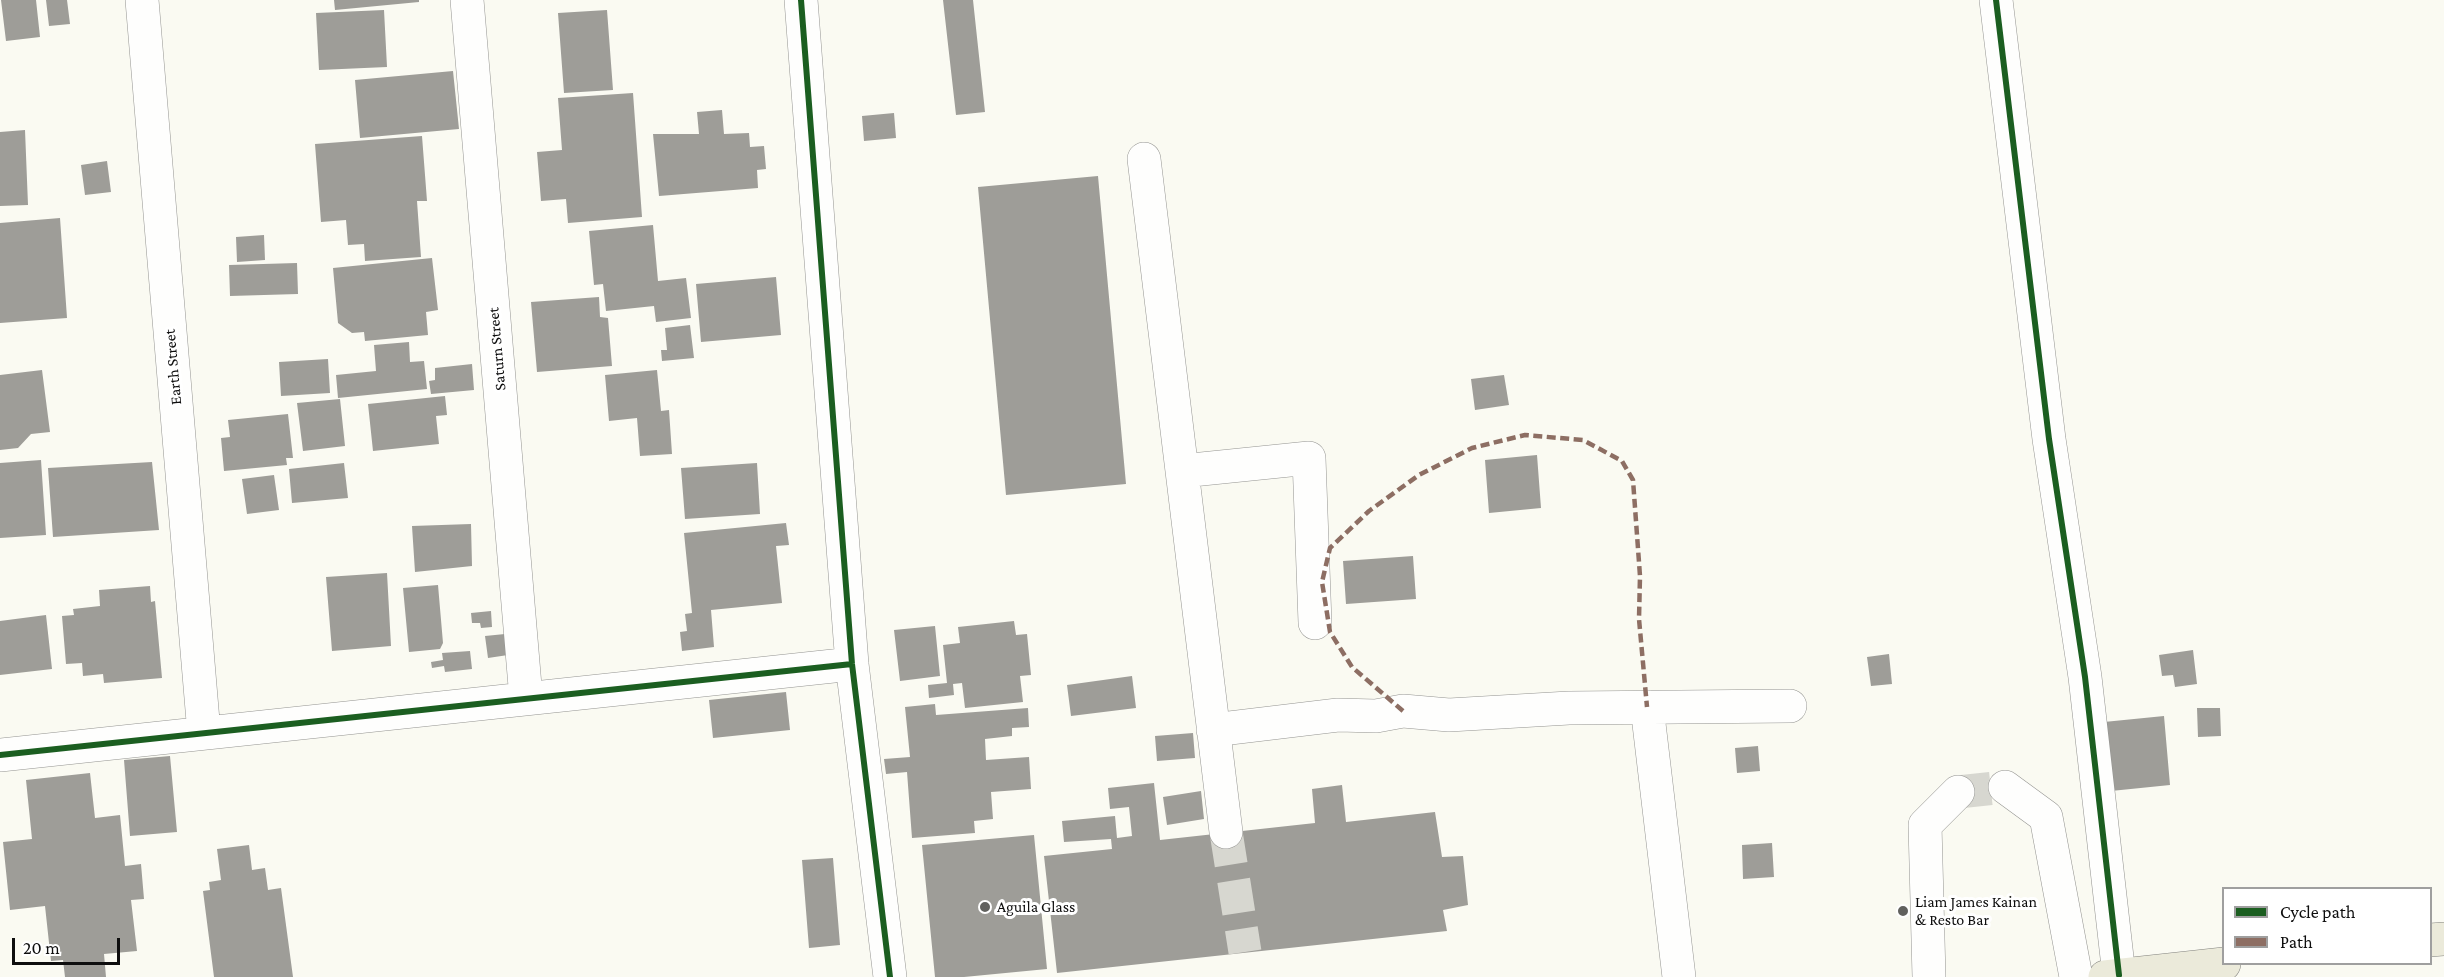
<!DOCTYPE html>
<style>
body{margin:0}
#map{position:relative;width:2444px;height:977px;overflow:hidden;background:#fafaf2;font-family:"Crimson Pro",serif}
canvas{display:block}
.legend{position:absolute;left:2222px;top:887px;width:210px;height:78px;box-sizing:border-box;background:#fff;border:2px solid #9f9f9f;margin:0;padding:8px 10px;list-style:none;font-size:18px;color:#0e0e0e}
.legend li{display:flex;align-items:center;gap:12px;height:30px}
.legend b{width:30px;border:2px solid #9f9f9f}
.scale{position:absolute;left:12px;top:938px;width:108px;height:27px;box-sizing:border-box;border:3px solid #0e0e0e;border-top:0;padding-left:8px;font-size:18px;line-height:21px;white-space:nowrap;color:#0e0e0e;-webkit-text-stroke:4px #fff;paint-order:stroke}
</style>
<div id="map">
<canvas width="2444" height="977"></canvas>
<ul class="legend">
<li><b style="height:8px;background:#1b5e20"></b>Cycle path</li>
<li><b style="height:8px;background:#8d6e63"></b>Path</li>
</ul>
<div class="scale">20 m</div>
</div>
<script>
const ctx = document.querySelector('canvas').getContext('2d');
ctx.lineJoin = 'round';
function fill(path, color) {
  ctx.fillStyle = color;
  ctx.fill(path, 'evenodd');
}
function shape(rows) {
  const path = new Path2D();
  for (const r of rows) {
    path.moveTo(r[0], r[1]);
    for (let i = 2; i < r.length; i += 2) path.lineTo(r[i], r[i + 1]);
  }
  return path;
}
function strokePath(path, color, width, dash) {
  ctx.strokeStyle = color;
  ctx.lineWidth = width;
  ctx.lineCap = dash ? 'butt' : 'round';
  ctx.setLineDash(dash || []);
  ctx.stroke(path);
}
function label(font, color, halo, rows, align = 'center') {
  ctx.font = font + ' "Crimson Pro",serif';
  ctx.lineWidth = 6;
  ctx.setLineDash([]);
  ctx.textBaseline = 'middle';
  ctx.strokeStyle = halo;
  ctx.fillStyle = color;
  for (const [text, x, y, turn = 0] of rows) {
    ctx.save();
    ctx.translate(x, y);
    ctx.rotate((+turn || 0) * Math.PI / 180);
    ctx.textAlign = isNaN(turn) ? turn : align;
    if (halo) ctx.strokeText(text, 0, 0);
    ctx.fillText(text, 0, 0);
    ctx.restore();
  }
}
const building = shape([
 [1,0,36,0,40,37,6,41],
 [46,0,67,0,70,24,49,26],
 [334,0,419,0,419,2,335,10],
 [943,0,973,0,985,112,956,115],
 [384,10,387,67,319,70,316,13],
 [607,10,613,90,564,93,558,13],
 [453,71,459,129,360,138,355,80],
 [633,93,642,217,568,223,566,199,541,201,537,152,562,150,558,98],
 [722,110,724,134,749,133,750,147,764,146,766,169,757,170,758,188,659,196,653,134,699,134,697,112],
 [894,113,896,138,864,141,862,116],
 [25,130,28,205,0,206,0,132],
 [422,136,427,201,417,201,421,257,365,261,364,244,348,245,346,220,321,222,315,144],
 [107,161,111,192,85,195,81,165],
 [1098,176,1126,484,1006,495,978,187],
 [60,218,67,318,0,323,0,223],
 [653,225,658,281,686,278,691,318,656,322,654,306,606,311,603,284,594,285,589,231],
 [264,235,265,260,237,262,236,237],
 [432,258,438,310,426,312,428,335,365,341,364,332,352,333,338,323,333,268],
 [297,263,298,294,230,296,229,265],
 [776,277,781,335,701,342,696,284],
 [599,297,600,317,608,318,612,366,537,372,531,302],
 [690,325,694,358,662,361,661,350,667,350,665,328],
 [409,342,410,362,424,361,427,389,338,398,336,375,376,371,374,345],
 [328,359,330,393,281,396,279,362],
 [472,364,474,390,431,394,429,381,435,380,435,368],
 [42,370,50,432,31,434,18,448,0,450,0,375],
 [657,370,661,411,669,410,672,454,640,456,637,418,609,421,605,375],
 [1504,375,1509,405,1475,410,1471,379],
 [445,396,447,415,436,416,439,444,373,451,368,404],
 [340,399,345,446,303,451,297,403],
 [288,414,293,458,286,458,287,465,224,471,221,438,230,437,228,420],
 [1537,455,1541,508,1489,513,1485,460],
 [41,460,46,535,0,538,0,463],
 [152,462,159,530,53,537,48,468],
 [344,463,348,498,292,503,289,469],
 [757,463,760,514,685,519,681,468],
 [274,475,279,510,247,514,242,479],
 [786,523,789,545,776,546,782,603,711,610,714,647,682,651,680,632,687,631,685,614,692,613,684,533],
 [471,524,472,566,415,572,412,526],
 [1413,556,1416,599,1346,604,1343,561],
 [387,573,391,646,332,651,326,577],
 [438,585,443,643,440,649,409,652,403,588],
 [150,586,151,602,155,601,162,678,104,683,103,674,83,676,82,663,66,664,62,616,74,615,73,609,100,606,99,590],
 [491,611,492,627,481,628,480,623,472,623,471,613],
 [46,615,52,669,0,675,0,621],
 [1014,621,1016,635,1027,634,1031,675,1020,676,1023,702,965,708,962,683,953,684,954,695,929,698,928,685,947,683,943,645,960,643,958,627],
 [935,626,940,676,900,681,894,630],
 [505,634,508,655,488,658,485,636],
 [2193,650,2197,684,2175,687,2173,675,2162,676,2159,655],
 [470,651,472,669,445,672,444,666,432,668,431,662,443,660,442,653],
 [1889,654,1892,684,1871,686,1867,657],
 [1132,676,1136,708,1071,716,1067,685],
 [786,692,790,730,713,738,709,700],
 [935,704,936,715,1028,708,1029,727,1012,728,1012,736,985,739,986,760,1029,757,1031,789,991,792,993,819,974,821,975,833,912,838,907,772,886,774,884,759,910,757,905,707],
 [2197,708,2220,708,2221,736,2198,737],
 [2164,716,2170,785,2111,791,2104,722],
 [1193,733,1195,758,1157,761,1155,736],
 [1758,746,1760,771,1737,773,1735,748],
 [170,756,177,832,130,836,124,760],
 [90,773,95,818,120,815,125,866,141,864,144,899,131,900,137,951,104,954,106,977,65,977,63,960,51,961,45,906,10,910,3,842,32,839,26,780],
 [1154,783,1160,840,1315,823,1312,789,1342,785,1346,822,1435,812,1442,857,1463,856,1468,905,1443,910,1447,931,1057,973,1044,856,1112,849,1111,839,1064,842,1062,821,1115,816,1117,838,1132,836,1129,807,1110,809,1108,788],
 [1201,791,1204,819,1167,825,1163,797],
 [1034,835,1047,969,964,977,935,977,922,845],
 [1772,843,1774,877,1743,879,1742,845],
 [249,845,252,870,265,868,268,890,281,888,293,977,214,977,203,891,210,890,209,882,221,880,217,849],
 [833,858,840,945,809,948,802,860]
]);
const minorTunnel = shape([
 [1958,792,2005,787],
 [1226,832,1245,952]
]);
const minor = shape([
 [142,0,204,733],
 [467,0,526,698],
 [801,0,852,664,890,977],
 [1996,0,2049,439,2085,677,2119,975],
 [1144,159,1226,832],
 [1182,471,1309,458,1315,623],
 [1647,707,1679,977],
 [1213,730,1338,715,1376,716,1403,711,1449,715,1569,708,1790,706],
 [0,755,852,664],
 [2005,787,2046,817,2076,977],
 [1929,977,1925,825,1958,792]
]);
const major = shape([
 [2430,940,2444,939],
 [2105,977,2224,964]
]);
const quiet = shape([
 [1403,711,1352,667,1330,632,1322,582,1330,548,1369,511,1419,475,1472,448,1525,435,1583,440,1622,461,1633,480,1640,576,1639,619,1647,707]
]);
const cycleway = shape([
 [801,0,852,664,890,977],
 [1996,0,2049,439,2085,677,2119,975],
 [0,755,852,664]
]);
const markers = [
 [985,907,6,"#61615e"],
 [1903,911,6,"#61615e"]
];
const streetNames = [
 ["Saturn Street",497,349,-95],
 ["Earth Street",173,367,-95]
];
const poiNames = [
 ["Liam James Kainan",1915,902],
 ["& Resto Bar",1915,920],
 ["Aguila Glass",997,907]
];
fill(building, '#9e9d98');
strokePath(minorTunnel, '#d7d7d0', 33, [33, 16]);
strokePath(minor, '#949491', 34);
strokePath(major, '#82827e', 34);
strokePath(minor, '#fefefd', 33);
strokePath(major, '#ebeada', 33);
strokePath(quiet, '#8d6e63', 4.5, [9, 4.5]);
strokePath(cycleway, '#1b5e20', 6);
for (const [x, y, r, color] of markers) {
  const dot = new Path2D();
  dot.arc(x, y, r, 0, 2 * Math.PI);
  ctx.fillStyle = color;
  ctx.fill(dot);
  strokePath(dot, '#fff', 2);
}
label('16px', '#0e0e0e', '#fff', streetNames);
label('16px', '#0e0e0e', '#fff', poiNames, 'left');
</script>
